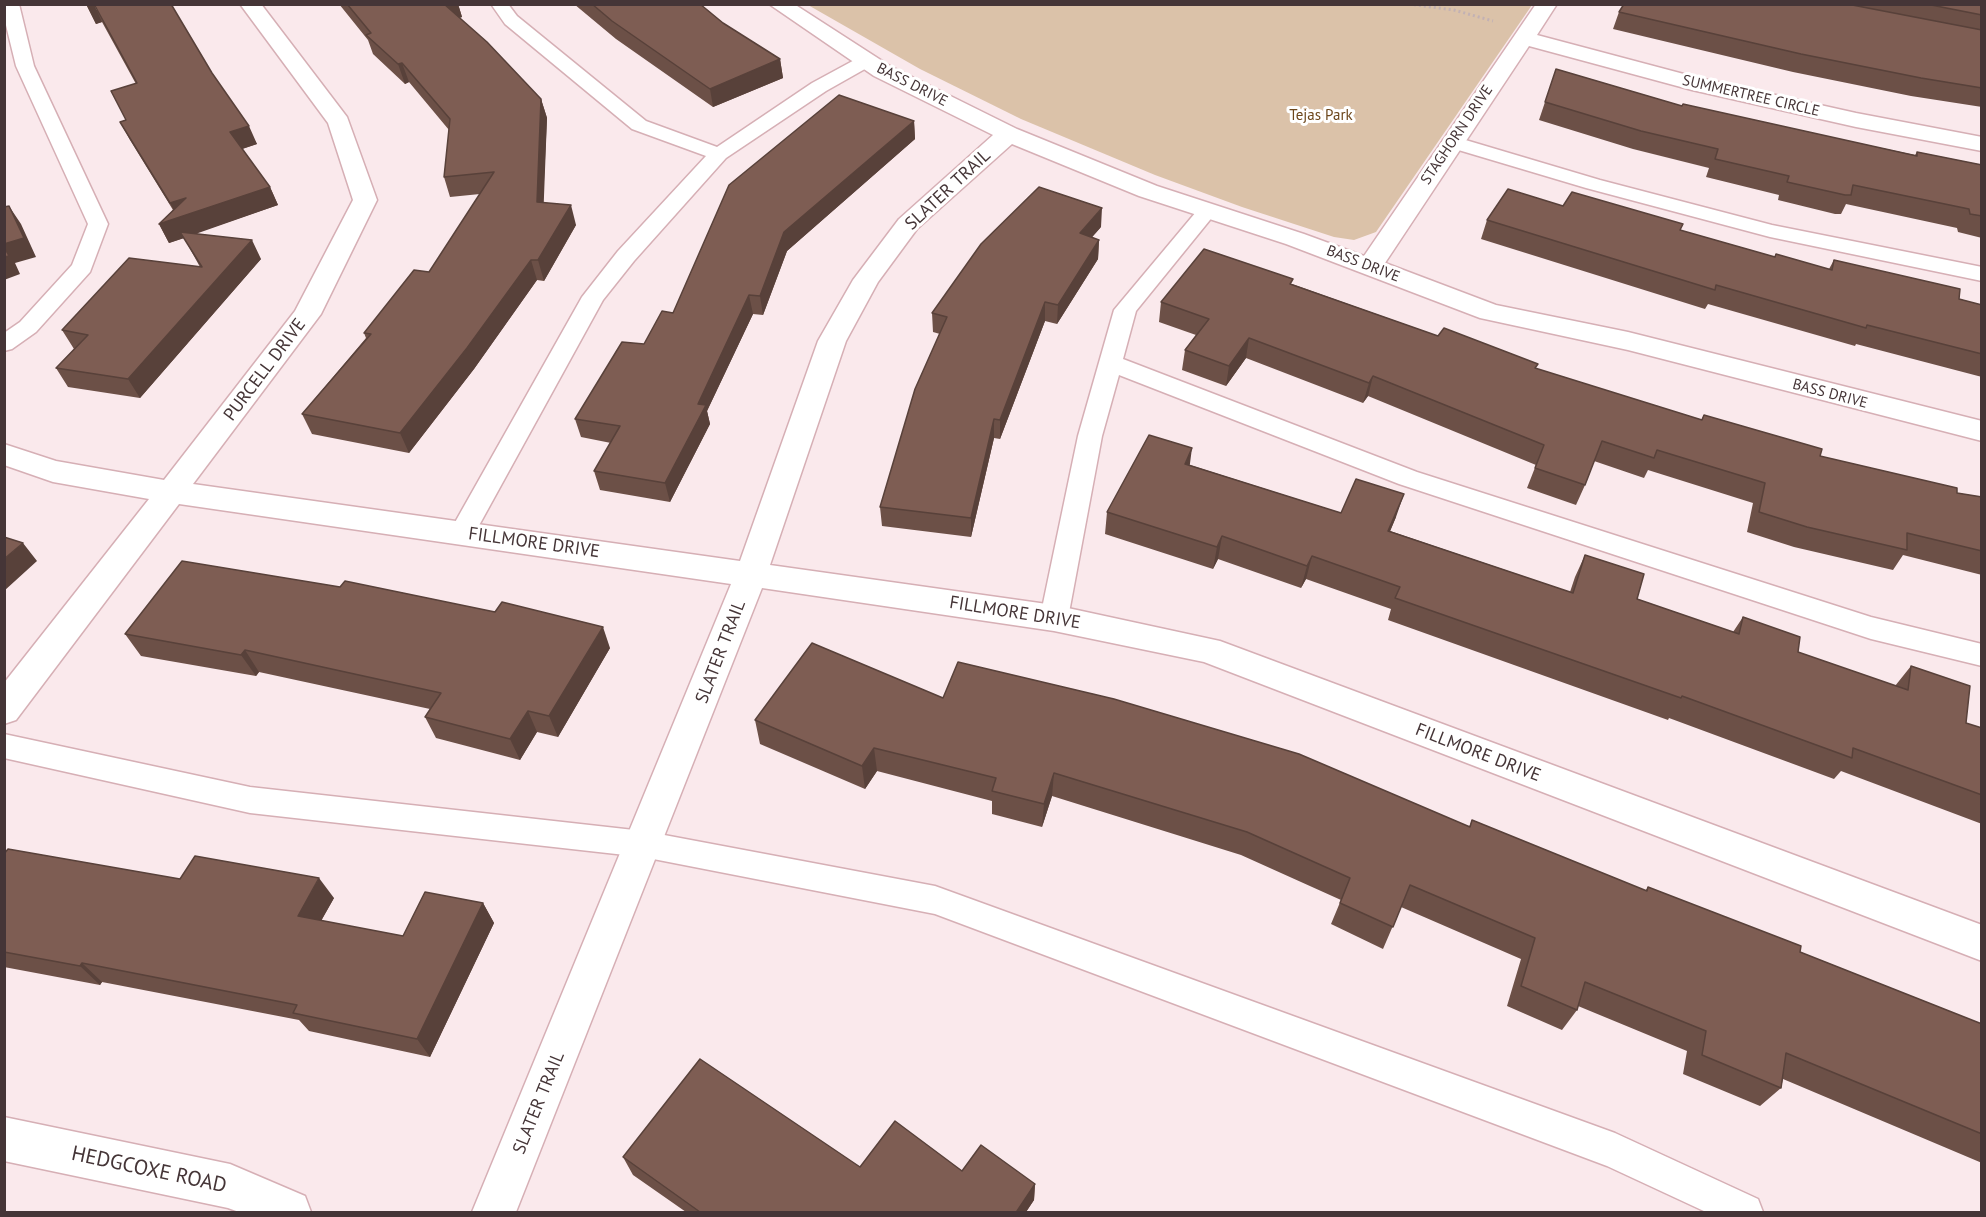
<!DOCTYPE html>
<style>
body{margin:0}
#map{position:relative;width:1986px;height:1217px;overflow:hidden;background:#fae9ec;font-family:"PT Sans",sans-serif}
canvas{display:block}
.frame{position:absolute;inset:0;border:6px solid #453537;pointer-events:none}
</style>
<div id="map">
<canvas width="1986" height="1217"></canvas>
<div class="frame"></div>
</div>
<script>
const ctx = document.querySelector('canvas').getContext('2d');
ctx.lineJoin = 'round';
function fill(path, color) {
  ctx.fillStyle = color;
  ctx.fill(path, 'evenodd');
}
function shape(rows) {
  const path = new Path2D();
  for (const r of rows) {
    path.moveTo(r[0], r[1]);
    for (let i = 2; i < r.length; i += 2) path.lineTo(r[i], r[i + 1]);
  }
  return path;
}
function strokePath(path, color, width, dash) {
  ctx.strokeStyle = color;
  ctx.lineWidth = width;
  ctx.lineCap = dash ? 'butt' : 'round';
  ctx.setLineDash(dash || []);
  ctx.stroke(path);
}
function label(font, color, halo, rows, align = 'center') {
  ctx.font = font + ' "PT Sans",sans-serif';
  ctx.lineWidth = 6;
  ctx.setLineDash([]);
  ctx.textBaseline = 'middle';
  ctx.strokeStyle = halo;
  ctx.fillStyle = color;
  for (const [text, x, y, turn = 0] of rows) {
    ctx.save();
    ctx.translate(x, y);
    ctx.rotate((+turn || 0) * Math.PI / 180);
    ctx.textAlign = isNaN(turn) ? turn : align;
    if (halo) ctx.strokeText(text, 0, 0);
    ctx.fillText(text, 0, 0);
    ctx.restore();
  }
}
const green = shape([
 [808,5,1532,5,1376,232,1354,240,1334,237,1242,207,1155,175,1021,119,920,69]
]);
const path = shape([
 [1409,4,1454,10,1493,21]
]);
const service = shape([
 [4,4,19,4,34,66,108,224,90,272,36,332,12,349,4,351,4,333,20,322,72,265,88,224,16,66,4,17,4,4],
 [491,4,508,4,517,16,646,121,717,147,812,83,860,57,872,57,875,61,872,65,826,91,726,158,634,261,603,300,471,540,462,542,453,540,449,533,582,297,618,251,706,156,632,129,505,24,491,4],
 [1452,136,1600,180,1772,225,1982,267,1982,281,1770,237,1586,188,1445,146,1442,142,1445,138,1452,136],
 [1208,204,1215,206,1218,210,1136,311,1123,359,1417,472,1871,617,1982,644,1982,666,1871,639,1399,484,1119,375,1102,436,1068,618,1064,625,1054,628,1044,625,1040,618,1078,436,1114,310,1201,206,1208,204],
 [4,734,250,787,643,831,935,886,1615,1133,1758,1199,1763,1212,1706,1212,1607,1166,935,914,643,857,250,813,4,758,4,734]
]);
const minor = shape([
 [240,4,261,4,347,117,377,200,321,314,193,484,740,561,818,341,853,280,899,219,993,135,874,76,769,4,794,4,890,66,1017,129,1157,186,1304,234,1364,256,1536,4,1557,4,1537,35,1695,77,1856,113,1982,137,1982,151,1856,127,1692,90,1529,46,1385,263,1496,305,1628,332,1982,421,1982,441,1628,350,1480,318,1286,244,1139,196,1012,144,917,229,878,282,846,341,770,565,1054,605,1220,641,1982,925,1982,961,1204,662,1054,631,762,588,516,1212,472,1212,731,584,179,504,16,720,4,724,4,683,149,499,53,482,4,465,4,444,56,461,164,480,295,311,353,200,328,123,240,4]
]);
const tertiary = shape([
 [4,1117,230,1164,305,1196,311,1212,239,1212,228,1208,4,1161,4,1117]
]);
const wall = shape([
 [86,4,212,73,257,144,242,149,270,187,278,205,196,233,261,259,140,398,68,387,56,368,74,349,62,330,200,267,184,238,169,243,159,224,173,210,130,140,120,122,126,120,136,84,102,22,96,24],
 [339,4,458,4,462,17,459,18,541,99,547,118,543,202,576,225,544,281,537,280,474,369,409,453,312,434,302,414,366,338,364,333,429,272,480,194,450,197,444,177,449,130,409,82,405,84,373,54,368,40],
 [574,4,700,4,723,23,780,59,783,78,713,107,616,39],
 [1624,4,1982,4,1982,107,1911,96,1793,72,1613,29,1619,12],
 [1556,69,1682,106,1915,155,1917,152,1982,165,1982,238,1958,232,1957,228,1846,204,1841,214,1835,214,1778,200,1779,195,1706,177,1709,168,1633,149,1539,120],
 [914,121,915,139,787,251,763,315,753,314,707,411,710,424,670,502,600,490,594,471,611,443,581,437,575,419,644,344],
 [1563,206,1680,230,1775,257,1829,269,1834,260,1959,299,1982,305,1982,377,1856,344,1855,346,1708,304,1705,309,1481,239,1487,220],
 [1101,227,1092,237,1099,240,1098,259,1057,324,1045,321,1000,439,994,438,971,537,882,526,880,507,940,334,933,332,932,313],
 [1292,284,1438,336,1536,369,1701,420,1704,415,1820,456,1957,493,1982,497,1982,575,1903,555,1893,570,1794,547,1747,532,1753,503,1648,470,1644,478,1594,461,1585,485,1576,505,1527,488,1536,465,1368,396,1363,403,1246,358,1226,386,1182,370,1185,350,1196,335,1159,322,1161,302],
 [1190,465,1341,513,1396,517,1390,531,1570,592,1575,577,1585,555,1637,599,1733,632,1743,617,1798,652,1895,686,1911,666,1966,723,1982,728,1982,824,1841,771,1834,779,1669,718,1668,720,1388,620,1391,609,1306,579,1301,588,1218,559,1213,569,1105,534,1107,512],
 [125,634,610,648,558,737,537,732,520,760,436,738,425,717,430,709,259,672,256,676,141,656],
 [943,698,1469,827,1472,820,1645,891,1648,887,1800,952,1982,1024,1982,1163,1783,1079,1781,1088,1760,1106,1683,1074,1687,1051,1578,1006,1577,1010,1562,1030,1507,1006,1521,959,1401,907,1383,949,1331,924,1341,900,1241,855,1052,796,1042,827,992,814,992,801,877,771,865,789,760,744,755,720],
 [4,854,180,879,334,898,321,921,403,936,483,903,494,923,430,1057,309,1031,299,1020,102,982,100,985,4,967],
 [623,1157,962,1171,1035,1184,1034,1200,1026,1212,686,1212,633,1175]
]);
const shadedWall = shape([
 [94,4,102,22,96,24,87,6],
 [442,4,458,4,462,17,447,22],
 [780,59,783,78,713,107,710,89],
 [402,63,409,82,405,84,398,64],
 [541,99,547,118,543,222,537,202],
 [914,121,915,139,787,251,763,315,760,296,784,232],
 [249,126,257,144,239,150,230,132],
 [270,187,278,205,184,238,180,232,184,238,169,243,159,224,178,218,170,203,186,198],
 [571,205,576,225,544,281,538,260],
 [9,206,21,224,36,257,15,263,20,274,4,280,4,244],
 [1102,208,1101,227,1079,252,1080,233],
 [252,240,261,259,140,398,128,379],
 [1099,240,1098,259,1057,324,1058,305],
 [531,260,537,280,474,369,409,453,400,433],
 [749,295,753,314,707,411,710,424,670,502,665,483,698,404],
 [1045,302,1045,321,1000,439,1000,420],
 [1249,338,1246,358,1226,386,1229,366],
 [1373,376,1368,396,1363,403,1369,383],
 [994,419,994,438,971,537,971,518],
 [1192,448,1189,471,1185,464],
 [1404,494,1396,517,1381,553,1388,531],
 [1222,536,1218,559,1213,569,1217,547],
 [23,543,37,561,4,591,4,559],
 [1312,556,1306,579,1301,588,1307,566],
 [603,627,610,648,558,737,549,716],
 [245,650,259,672,256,676,241,655],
 [528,711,537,732,520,760,510,739],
 [874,748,877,771,865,789,862,766],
 [1054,773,1052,796,1042,827,1044,804],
 [319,878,334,898,313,935,298,916],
 [483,903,494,923,430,1057,417,1039],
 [82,963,102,982,100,985,80,966],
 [1035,1184,1034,1200,1026,1212,1017,1212,1017,1211]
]);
const building = shape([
 [94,4,171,4,212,73,249,126,230,132,270,187,159,224,186,198,170,203,120,122,126,120,111,91,137,83,94,4],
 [347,4,444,4,487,42,541,99,537,202,571,205,538,260,531,260,467,348,400,433,302,414,371,334,364,333,414,270,429,272,494,172,444,177,450,119,402,63,398,64,366,35,371,33,347,4],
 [592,4,700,4,723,23,780,59,710,89,612,21,592,4],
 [1624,4,1847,4,1982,30,1982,88,1921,78,1801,54,1619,12,1624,4],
 [1926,4,1982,4,1982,15,1926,4],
 [1556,69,1682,106,1683,104,1917,156,1917,152,1982,165,1982,216,1970,214,1969,209,1853,185,1851,195,1845,195,1787,182,1789,176,1715,159,1718,149,1641,131,1545,102,1556,69],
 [839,95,914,121,784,232,760,296,749,295,698,404,706,405,665,483,594,471,620,426,575,419,622,342,644,344,662,311,673,313,729,185,839,95],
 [1039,187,1102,208,1080,233,1099,240,1058,305,1045,302,1000,420,994,419,971,518,880,507,915,389,947,317,932,313,981,244,1039,187],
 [1508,189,1563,206,1572,192,1683,224,1680,230,1775,257,1776,254,1832,270,1834,260,1960,289,1959,299,1982,305,1982,354,1867,325,1866,328,1716,285,1715,290,1487,220,1508,189],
 [9,206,24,238,4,244,4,207,9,206],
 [180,232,252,240,128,379,56,368,88,335,62,330,129,258,202,267,180,232],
 [4,247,9,256,4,257,4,247],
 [1204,249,1293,279,1290,284,1438,336,1444,328,1538,364,1535,368,1702,420,1704,415,1822,449,1820,456,1957,488,1957,493,1982,497,1982,551,1907,533,1907,550,1807,527,1759,512,1765,483,1657,450,1654,458,1602,441,1585,485,1535,468,1544,445,1373,376,1369,383,1249,338,1229,366,1185,350,1209,319,1161,302,1204,249],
 [1149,435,1192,448,1185,464,1341,513,1356,479,1404,494,1388,531,1573,593,1585,555,1644,574,1637,599,1739,634,1743,617,1800,637,1798,652,1908,690,1911,666,1970,686,1966,723,1982,728,1982,795,1853,748,1852,758,1682,696,1681,698,1395,598,1400,587,1312,556,1307,566,1222,536,1217,547,1107,512,1149,435],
 [4,537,23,543,4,559,4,537],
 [182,561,340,587,345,581,495,612,502,602,603,627,549,716,528,711,510,739,425,717,441,693,245,650,241,655,125,634,182,561],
 [812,643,943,698,958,662,1114,699,1299,754,1470,827,1472,820,1647,891,1648,887,1801,946,1800,952,1982,1024,1982,1134,1786,1053,1781,1088,1702,1055,1706,1031,1585,982,1577,1010,1521,986,1535,938,1410,885,1393,927,1340,903,1350,878,1247,832,1054,773,1044,804,992,791,996,778,874,748,862,766,755,720,812,643],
 [8,849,180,879,195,856,319,878,298,916,403,936,425,892,483,903,417,1039,293,1013,297,1005,82,963,80,966,4,952,4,854,8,849],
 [700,1059,860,1167,895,1121,962,1171,981,1145,1035,1184,1017,1211,1019,1212,700,1212,623,1157,700,1059]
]);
const farStreetnames = [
 ["BASS DRIVE",912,85,27],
 ["SUMMERTREE CIRCLE",1751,96,13],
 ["STAGHORN DRIVE",1457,135,-56],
 ["BASS DRIVE",1363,264,21],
 ["BASS DRIVE",1830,394,15]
];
const farParknames = [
 ["Tejas Park",1321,116]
];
const streetNames = [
 ["SLATER TRAIL",948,190,-43],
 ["PURCELL DRIVE",265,370,-53],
 ["FILLMORE DRIVE",534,543,8],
 ["FILLMORE DRIVE",1015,613,9],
 ["SLATER TRAIL",721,652,-69],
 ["FILLMORE DRIVE",1478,753,21],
 ["SLATER TRAIL",539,1103,-68]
];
const nearStreetnames = [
 ["HEDGCOXE ROAD",149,1170,12]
];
fill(green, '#dbc2a9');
strokePath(service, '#d6afb5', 3);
strokePath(minor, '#d6afb5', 3);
strokePath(tertiary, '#d6afb5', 3);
strokePath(path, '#c2b1b4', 3, [2, 3]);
fill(service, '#fff');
fill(minor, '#fff');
fill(tertiary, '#fff');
fill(wall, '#6c5047');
fill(shadedWall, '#58413a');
fill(building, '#7e5d53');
strokePath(building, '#58413a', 1.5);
label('15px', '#453537', '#fff', farStreetnames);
label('15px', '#6c461b', '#fff', farParknames);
label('18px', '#453537', '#fff', streetNames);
label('21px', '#453537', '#fff', nearStreetnames);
</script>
